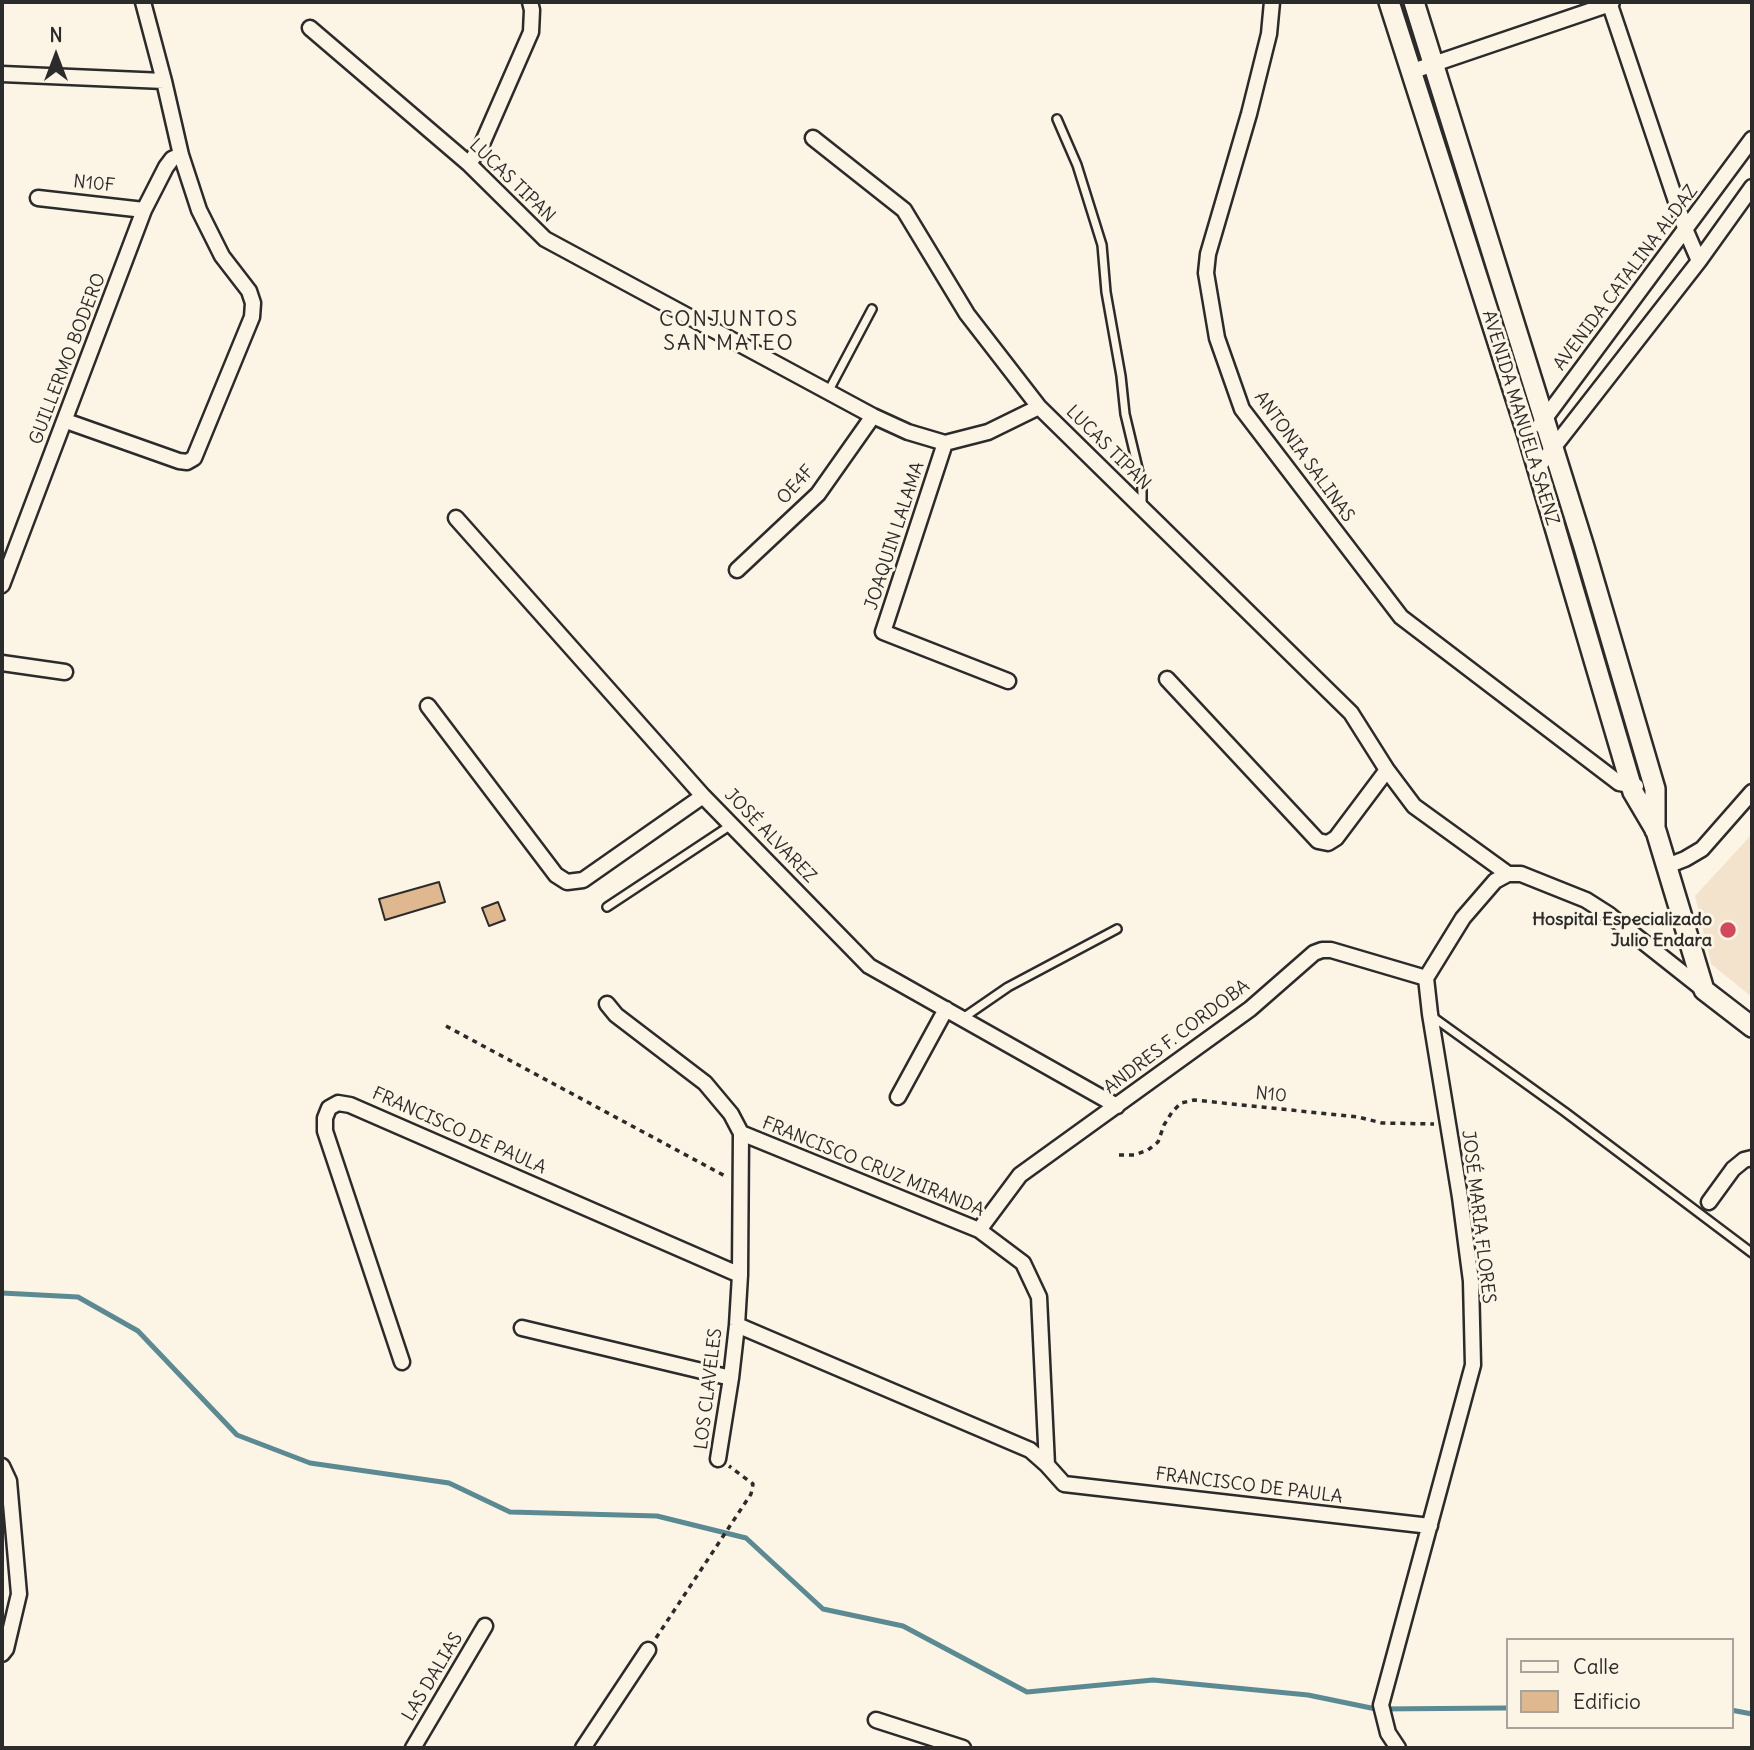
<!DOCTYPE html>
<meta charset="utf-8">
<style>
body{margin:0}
#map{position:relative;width:1754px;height:1750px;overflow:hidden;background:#fcf5e5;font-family:Delius,sans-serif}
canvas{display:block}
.frame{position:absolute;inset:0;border:4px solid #2b2b2b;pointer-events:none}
.legend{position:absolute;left:1506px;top:1638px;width:228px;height:91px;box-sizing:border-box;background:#fcf5e5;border:2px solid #a8a49b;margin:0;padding:9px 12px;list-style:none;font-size:21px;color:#2b2b2b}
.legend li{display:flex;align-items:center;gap:14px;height:35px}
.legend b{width:35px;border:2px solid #a8a49b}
.north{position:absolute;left:21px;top:21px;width:70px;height:70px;-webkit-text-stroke:5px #fcf5e5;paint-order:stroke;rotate:0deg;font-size:19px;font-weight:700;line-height:28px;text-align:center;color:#2b2b2b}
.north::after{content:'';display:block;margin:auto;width:24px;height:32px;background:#2b2b2b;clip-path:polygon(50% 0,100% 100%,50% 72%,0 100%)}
</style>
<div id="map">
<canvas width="1754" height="1750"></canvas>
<div class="frame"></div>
<ul class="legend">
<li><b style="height:9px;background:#fcf5e5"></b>Calle</li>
<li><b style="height:19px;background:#dfb890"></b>Edificio</li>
</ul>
<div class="north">N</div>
</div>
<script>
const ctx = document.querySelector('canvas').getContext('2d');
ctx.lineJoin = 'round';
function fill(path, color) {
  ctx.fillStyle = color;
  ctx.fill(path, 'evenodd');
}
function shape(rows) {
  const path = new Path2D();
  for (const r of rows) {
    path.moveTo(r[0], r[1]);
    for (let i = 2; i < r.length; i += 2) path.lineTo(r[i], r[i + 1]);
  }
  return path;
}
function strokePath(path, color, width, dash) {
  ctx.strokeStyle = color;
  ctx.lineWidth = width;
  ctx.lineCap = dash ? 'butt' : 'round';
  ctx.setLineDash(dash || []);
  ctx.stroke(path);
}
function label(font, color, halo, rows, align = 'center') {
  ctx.font = font + ' Delius,sans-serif';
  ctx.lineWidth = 6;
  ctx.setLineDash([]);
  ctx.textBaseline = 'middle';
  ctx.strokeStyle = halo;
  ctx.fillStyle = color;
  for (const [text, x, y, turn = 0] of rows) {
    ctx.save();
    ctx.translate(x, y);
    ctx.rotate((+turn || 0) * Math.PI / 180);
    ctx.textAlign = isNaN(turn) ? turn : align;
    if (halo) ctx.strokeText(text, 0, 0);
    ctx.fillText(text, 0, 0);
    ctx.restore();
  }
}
const built = shape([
 [1752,834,1752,997,1711,964,1695,896]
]);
const stream = shape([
 [2,1293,78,1297,138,1331,237,1435,310,1463,449,1483,510,1512,657,1516,746,1538,823,1609,903,1626,1027,1692,1153,1680,1308,1695,1376,1709,1507,1708],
 [1731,1710,1752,1714]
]);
const building = shape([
 [439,882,445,902,385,920,379,899,439,882],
 [498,902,505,920,489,926,482,908,498,902]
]);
const path = shape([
 [446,1026,725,1176],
 [1119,1155,1134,1155,1148,1150,1158,1142,1164,1125,1172,1112,1181,1103,1194,1100,1358,1117,1382,1123,1434,1124],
 [656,1638,751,1494,753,1484,729,1466]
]);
const service = shape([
 [1057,119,1077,165,1102,245,1106,292,1121,376,1125,414,1142,485,1142,508],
 [828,392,872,309],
 [607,907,731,825],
 [1433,1017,1565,1112,1752,1253],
 [963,1018,1008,987,1117,929]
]);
const minor = shape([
 [1272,2,1269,34,1249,114,1208,254,1206,273,1217,338,1242,409,1401,617,1619,783,1636,786],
 [1609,2,1686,231,1699,261],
 [310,28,469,164,545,239,873,416,908,432,945,443,988,432,1039,407],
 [1410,72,1610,4,1612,2],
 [2,74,164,81],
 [813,138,904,210,967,314,1039,407,1351,713,1387,770,1414,806,1508,874,1521,874,1586,900,1608,914,1704,990],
 [469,164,482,144,531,32,532,10,530,2],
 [38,198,144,210],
 [66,421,179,461,187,462,194,458,252,317,253,303,249,291,222,256,199,210,181,155,164,81,143,2],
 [1540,425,1752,139],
 [945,443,883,632,1008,681],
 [1536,470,1699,261,1752,187],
 [456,518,703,796,869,966,1117,1106],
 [737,570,818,494,873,416],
 [2,585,144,210,166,167,172,159,181,155],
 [2,663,65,672],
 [1167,679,1318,841,1328,843,1336,838,1387,770],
 [428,706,556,875,567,882,583,880,703,796],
 [1667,866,1685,859,1702,849,1752,792],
 [607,1004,616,1015,705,1083,731,1114,741,1133,979,1230,1023,1263,1039,1297,1047,1465,1064,1484,1430,1526],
 [898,1097,946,1009],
 [1709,1202,1733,1169,1744,1160,1752,1158],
 [979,1230,1020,1175,1250,1009,1314,953,1322,950,1331,950,1426,978],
 [737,1325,1030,1450,1047,1465],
 [522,1328,731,1378],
 [402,1362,325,1131,325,1118,329,1108,338,1103,350,1105,740,1275],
 [718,1459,731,1378,737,1325,740,1275,741,1133],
 [2,1466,9,1481,19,1594,6,1649,2,1654],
 [876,1720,963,1748],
 [413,1748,485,1626],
 [583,1748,648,1650],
 [1398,1748,1388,1733,1381,1705,1473,1365,1471,1281,1460,1197,1430,1014,1426,978,1463,918,1495,881,1508,874]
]);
const tertiary = shape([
 [1389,2,1529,439,1633,792,1656,831,1704,990,1752,1027],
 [1414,2,1584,547,1655,789,1655,830]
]);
const markers = [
 [1728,930,9,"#d1495b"]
];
const streetNames = [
 ["LUCAS TIPAN",512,181,44],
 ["N10F",94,184,6],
 ["AVENIDA CATALINA ALDAZ",1626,278,-53],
 ["GUILLERMO BODERO",68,359,-69],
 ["AVENIDA MANUELA SAENZ",1520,418,73],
 ["LUCAS TIPAN",1108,448,45],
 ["ANTONIA SALINAS",1304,457,54],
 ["OE4F",796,485,-48],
 ["JOAQUIN LALAMA",895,536,-72],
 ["JOSÉ ALVAREZ",770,836,46],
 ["ANDRES F. CORDOBA",1177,1037,-37],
 ["N10",1271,1095,5],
 ["FRANCISCO DE PAULA",459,1131,24],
 ["FRANCISCO CRUZ MIRANDA",873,1167,22],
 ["JOSÉ MARIA FLORES",1478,1217,83],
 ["LOS CLAVELES",709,1389,-83],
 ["FRANCISCO DE PAULA",1249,1486,7],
 ["LAS DALIAS",433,1677,-59]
];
const poiNames = [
 ["Hospital Especializado",1712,920],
 ["Julio Endara",1712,941]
];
const quarterNames = [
 ["CONJUNTOS",729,320],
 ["SAN MATEO",729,344]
];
fill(built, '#f3e3cc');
strokePath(stream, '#5b8a93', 5);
fill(building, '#dfb890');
strokePath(building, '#2b2b2b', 2);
strokePath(service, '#2b2b2b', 12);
strokePath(minor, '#2b2b2b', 19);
strokePath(tertiary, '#2b2b2b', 24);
strokePath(path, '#2b2b2b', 3.5, [5, 5]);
strokePath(service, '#fcf5e5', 7);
strokePath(minor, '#fcf5e5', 14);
strokePath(tertiary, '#fcf5e5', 19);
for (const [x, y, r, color] of markers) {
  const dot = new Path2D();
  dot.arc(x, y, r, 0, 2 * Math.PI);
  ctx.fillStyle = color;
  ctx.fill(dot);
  strokePath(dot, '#fcf5e5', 2.5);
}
label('18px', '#2b2b2b', '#fcf5e5', streetNames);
label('bold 18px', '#2b2b2b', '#fcf5e5', poiNames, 'right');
ctx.letterSpacing = '2px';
label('21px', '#2b2b2b', '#fcf5e5', quarterNames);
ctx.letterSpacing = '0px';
</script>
